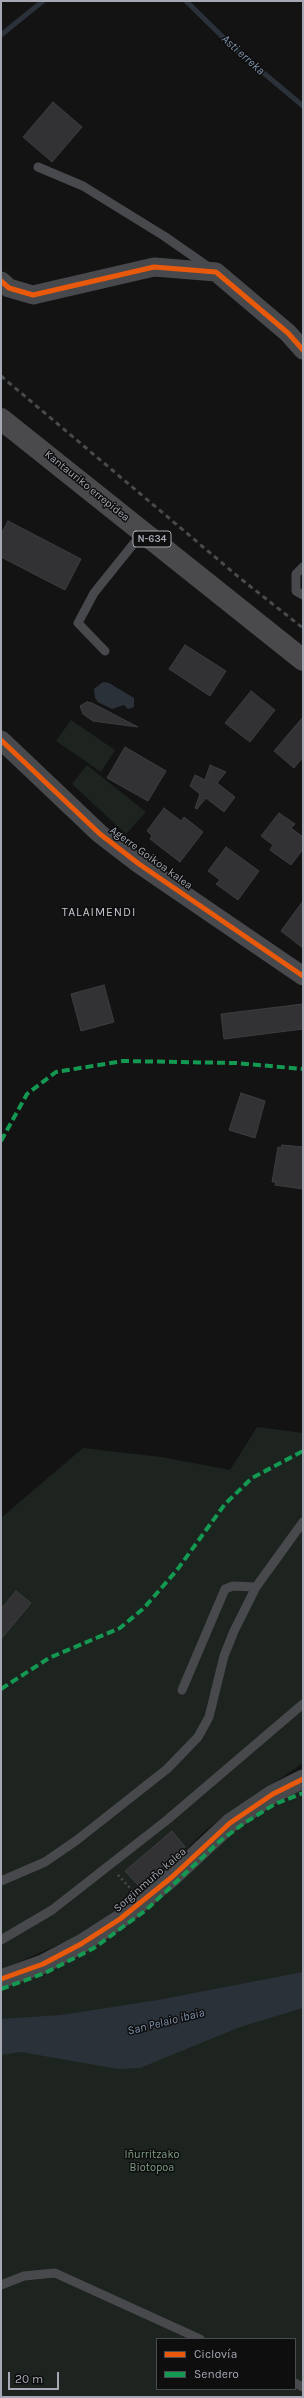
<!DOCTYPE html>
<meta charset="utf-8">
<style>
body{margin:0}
#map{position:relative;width:304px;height:2398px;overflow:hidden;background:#131314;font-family:Karla,sans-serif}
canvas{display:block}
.frame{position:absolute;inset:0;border:2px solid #a6a9b4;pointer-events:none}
.legend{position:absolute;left:156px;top:2338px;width:140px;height:52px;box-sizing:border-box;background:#0e0e0f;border:1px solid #4b4c51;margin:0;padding:5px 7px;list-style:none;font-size:12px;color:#a6a9b4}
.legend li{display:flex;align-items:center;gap:8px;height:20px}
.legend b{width:20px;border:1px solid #4b4c51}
.scale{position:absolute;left:8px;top:2372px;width:51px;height:18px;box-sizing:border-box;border:2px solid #a6a9b4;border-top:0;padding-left:5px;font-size:12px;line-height:14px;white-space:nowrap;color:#a6a9b4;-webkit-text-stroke:3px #0e0e0f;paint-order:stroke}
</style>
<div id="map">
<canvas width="304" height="2398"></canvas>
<div class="frame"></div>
<ul class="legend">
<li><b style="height:5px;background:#e8590c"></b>Ciclovía</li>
<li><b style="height:5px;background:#139951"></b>Sendero</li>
</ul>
<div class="scale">20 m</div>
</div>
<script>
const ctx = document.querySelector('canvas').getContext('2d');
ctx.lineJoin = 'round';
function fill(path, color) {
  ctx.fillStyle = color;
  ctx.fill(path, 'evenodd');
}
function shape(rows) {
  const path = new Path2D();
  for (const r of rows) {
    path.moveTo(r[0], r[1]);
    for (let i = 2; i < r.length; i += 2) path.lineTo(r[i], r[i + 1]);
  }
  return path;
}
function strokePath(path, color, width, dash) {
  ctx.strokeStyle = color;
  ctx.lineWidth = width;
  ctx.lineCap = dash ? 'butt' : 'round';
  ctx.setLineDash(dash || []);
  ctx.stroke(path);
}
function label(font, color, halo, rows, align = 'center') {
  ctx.font = font + ' Karla,sans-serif';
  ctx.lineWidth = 3;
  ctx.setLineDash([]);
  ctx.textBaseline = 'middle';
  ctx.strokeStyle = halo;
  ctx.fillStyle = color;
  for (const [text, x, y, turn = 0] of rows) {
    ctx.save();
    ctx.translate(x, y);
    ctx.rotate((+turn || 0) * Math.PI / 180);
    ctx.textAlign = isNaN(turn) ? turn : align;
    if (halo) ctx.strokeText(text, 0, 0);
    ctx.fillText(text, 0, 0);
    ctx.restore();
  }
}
const green = shape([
 [71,720,115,750,101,772,56,741],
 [87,765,146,812,126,834,72,784],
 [257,1427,303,1433,303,1763,207,1829,138,1896,73,1938,1,1970,1,1518,83,1448,161,1457,230,1470],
 [303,1787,303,2397,1,2397,1,1984,61,1961,244,1818],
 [157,2339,295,2339,295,2389,157,2389]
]);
const water = shape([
 [103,682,109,683,134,698,134,707,128,709,124,705,112,709,98,702,95,698,94,689],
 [303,1972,303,2008,240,2027,140,2068,118,2069,21,2052,1,2055,1,2019,61,2015,158,2000]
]);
const stream = shape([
 [186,1,235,49,303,106],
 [1,35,43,1]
]);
const building = shape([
 [53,102,82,127,52,162,23,137,53,102],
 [8,521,81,559,65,590,1,557,1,534,8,521],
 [185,645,226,671,210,696,169,669,185,645],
 [251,691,275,710,250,742,225,723,251,691],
 [87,702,92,703,138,727,93,721,83,714,80,706,87,702],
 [303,717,303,757,294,768,274,751,303,717],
 [125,747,166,771,148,801,107,778,125,747],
 [210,765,226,772,217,783,235,797,224,812,206,798,197,809,195,808,200,794,190,786,195,775,205,780,210,765],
 [164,808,181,821,184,817,203,832,180,862,150,839,152,836,147,831,164,808],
 [279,813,295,824,291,828,303,837,303,849,291,865,270,850,273,845,261,836,279,813],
 [226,847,259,871,238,900,216,884,220,880,208,871,226,847],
 [303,901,303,948,281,931,303,901],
 [104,985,114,1022,81,1031,71,994,104,985],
 [303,1004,303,1029,224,1039,221,1014,303,1004],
 [241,1093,265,1101,255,1138,229,1130,241,1093],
 [282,1145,303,1147,303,1189,275,1185,276,1182,272,1182,278,1147,281,1148,282,1145],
 [16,1591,31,1603,1,1639,1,1609,16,1591],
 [172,1831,185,1847,139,1886,125,1871,172,1831]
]);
const path = shape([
 [118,1875,131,1889]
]);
const lane = shape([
 [38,167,83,186,164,236,210,268],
 [303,567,296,574,296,591,303,595],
 [105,651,78,623,94,593,143,532],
 [182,1690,225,1589,233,1586,256,1587],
 [1,1881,45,1862,77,1840,167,1769,198,1737,209,1717,224,1656,234,1631,256,1587,303,1522],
 [1,1940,52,1910,167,1820,303,1704],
 [1,2285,24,2276,55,2273,200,2339],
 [295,2383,303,2387]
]);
const street = shape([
 [1,281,9,288,33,295,154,267,216,272,288,333,303,350],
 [1,740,100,834,139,864,303,976],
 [1,1979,43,1964,81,1944,120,1919,172,1877,230,1823,273,1794,303,1779]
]);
const highway = shape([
 [1,419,303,660]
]);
const rail = shape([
 [1,376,241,579,303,628]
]);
const quiet = shape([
 [1,1141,27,1094,56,1072,123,1061,236,1063,303,1069],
 [1,1689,49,1658,120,1628,144,1608,177,1570,225,1504,252,1478,303,1451],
 [1,1989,45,1973,94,1948,146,1910,220,1841,243,1824,275,1804,303,1793]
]);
const cycleway = shape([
 [1,281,9,288,33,295,154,267,216,272,288,333,303,350],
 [1,740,100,834,139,864,303,976],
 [1,1979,43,1964,81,1944,120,1919,172,1877,230,1823,273,1794,303,1779]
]);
const shields = [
 [152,539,38]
];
const shieldNames = [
 ["N-634",152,539]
];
const streetNames = [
 ["Kantauriko errepidea",87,486,39],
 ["Agerre Goikoa kalea",151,858,36],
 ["Sorginmuño kalea",150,1880,-41]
];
const parkNames = [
 ["Iñurritzako",152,2155],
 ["Biotopoa",152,2168]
];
const waterNames = [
 ["Asti erreka",243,55,42],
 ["San Pelaio ibaia",166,2022,-14]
];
const neighbourhoodNames = [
 ["TALAIMENDI",99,913]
];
fill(green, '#1d241f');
fill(water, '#2b3138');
strokePath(stream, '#2b3138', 5);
fill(building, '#323235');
strokePath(building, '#3c3d40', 1);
strokePath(path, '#494a4e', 2.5, [2, 3]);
strokePath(lane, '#48494c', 9);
strokePath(street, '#48494c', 19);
strokePath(highway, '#4a4a4d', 22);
strokePath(rail, '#494a4d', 3, [5, 4]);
strokePath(quiet, '#139951', 4, [8, 4]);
strokePath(cycleway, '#e8590c', 5);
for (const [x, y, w] of shields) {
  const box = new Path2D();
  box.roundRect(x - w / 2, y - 8, w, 16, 3);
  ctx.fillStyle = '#0e0e0f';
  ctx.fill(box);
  strokePath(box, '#a6a9b4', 1);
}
label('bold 10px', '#a6a9b4', null, shieldNames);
label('11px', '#a6a9b4', '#0e0e0f', streetNames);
label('11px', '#7e9d83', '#0e0e0f', parkNames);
label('italic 12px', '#7f93ac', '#0e0e0f', waterNames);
ctx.letterSpacing = '1px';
label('12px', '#c6c8d0', '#0e0e0f', neighbourhoodNames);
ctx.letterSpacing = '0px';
</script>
